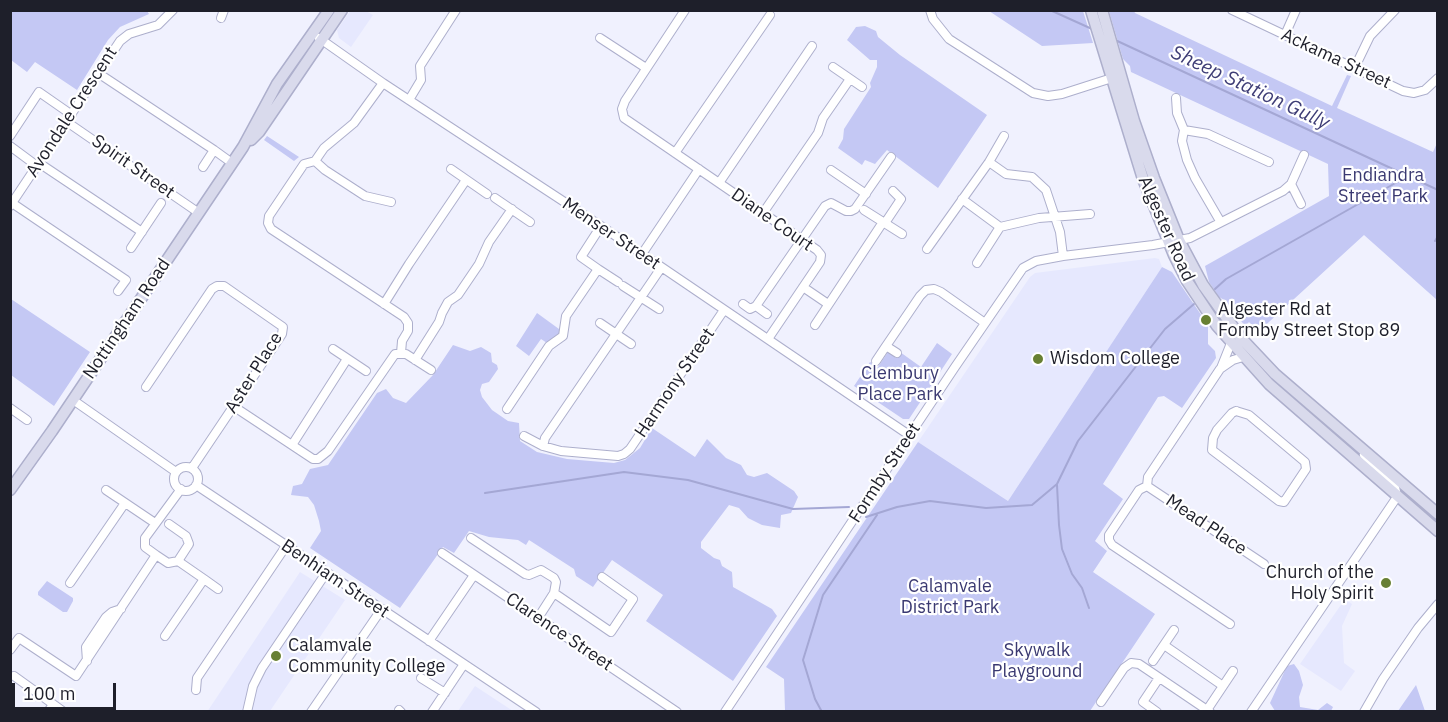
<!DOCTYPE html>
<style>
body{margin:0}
#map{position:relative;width:1448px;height:722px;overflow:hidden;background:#f0f1fe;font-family:"IBM Plex Sans",sans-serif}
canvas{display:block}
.frame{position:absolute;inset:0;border:12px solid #1e1f2a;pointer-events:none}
.scale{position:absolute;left:12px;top:683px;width:104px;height:27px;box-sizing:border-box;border:3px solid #1e1f2a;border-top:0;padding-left:8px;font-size:18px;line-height:21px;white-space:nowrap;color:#1e1f2a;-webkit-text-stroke:4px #fff;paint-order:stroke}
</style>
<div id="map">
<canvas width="1448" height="722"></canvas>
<div class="frame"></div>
<div class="scale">100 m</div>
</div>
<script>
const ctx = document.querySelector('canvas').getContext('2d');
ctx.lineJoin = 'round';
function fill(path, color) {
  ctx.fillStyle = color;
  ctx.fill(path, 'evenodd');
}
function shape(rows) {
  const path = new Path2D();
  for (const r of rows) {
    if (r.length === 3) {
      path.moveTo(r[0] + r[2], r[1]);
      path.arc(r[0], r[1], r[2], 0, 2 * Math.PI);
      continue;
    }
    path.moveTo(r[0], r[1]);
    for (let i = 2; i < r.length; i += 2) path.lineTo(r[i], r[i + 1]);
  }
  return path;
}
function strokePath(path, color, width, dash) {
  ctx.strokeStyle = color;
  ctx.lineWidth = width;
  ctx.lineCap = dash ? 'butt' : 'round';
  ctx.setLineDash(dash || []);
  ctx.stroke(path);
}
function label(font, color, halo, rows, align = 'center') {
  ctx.font = font + ' "IBM Plex Sans",sans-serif';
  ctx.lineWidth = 4.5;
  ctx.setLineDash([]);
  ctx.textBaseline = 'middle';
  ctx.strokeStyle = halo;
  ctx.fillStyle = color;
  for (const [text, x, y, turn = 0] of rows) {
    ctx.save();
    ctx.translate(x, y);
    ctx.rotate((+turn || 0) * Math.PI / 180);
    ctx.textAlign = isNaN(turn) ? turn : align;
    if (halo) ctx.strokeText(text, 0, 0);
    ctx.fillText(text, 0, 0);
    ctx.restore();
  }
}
const built = shape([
 [350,11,366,11,373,15,351,47,339,38,337,30],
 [1155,258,1159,259,1162,267,1008,501,918,442,1030,277,1035,273],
 [300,572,345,600,270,711,207,712],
 [1345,599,1352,604,1342,626,1344,663,1355,671,1341,691,1300,664],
 [475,686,513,711,458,711]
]);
const green = shape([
 [147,11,149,14,120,27,108,40,77,90,35,62,27,72,11,60,11,11],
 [989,11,1083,11,1093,43,1042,46],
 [1109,11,1134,11,1135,13,1332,106,1347,75,1351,76,1337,108,1433,152,1437,143,1437,300,1364,235,1258,332,1249,322,1245,326,1226,301,1219,297,1209,282,1205,266,1329,196,1328,164,1131,72,1130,66,1123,59],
 [865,26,876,31,878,37,900,55,987,115,938,188,887,150,875,164,865,160,862,165,838,148,843,139,844,129,871,87,870,83,877,67,877,60,870,60,847,40,856,27],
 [267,136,299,157,294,161,264,140],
 [1162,267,1172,272,1208,325,1208,344,1215,351,1216,358,1182,408,1164,396,1158,397,1103,484,1123,499,1095,541,1107,551,1093,572,1155,614,1090,711,785,711,784,679,766,667,918,442,1008,501],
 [11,299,90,352,54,406,11,375],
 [537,313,559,329,559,333,553,341,547,343,541,339,529,356,516,346],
 [937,343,952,354,909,419,903,419,854,386,870,362,878,367,888,352,896,358,900,352,921,367],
 [453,345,470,351,481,347,491,353,492,362,497,365,498,369,489,382,482,384,480,390,482,397,492,410,508,421,519,423,520,441,537,452,567,459,614,463,625,460,640,448,652,428,695,457,707,439,726,458,741,465,747,475,754,477,767,473,794,491,798,497,791,513,781,515,780,528,762,525,748,518,739,508,729,505,701,542,701,548,714,558,720,560,722,566,732,572,733,587,772,609,777,616,733,681,646,621,663,595,612,560,593,587,576,576,574,569,529,540,526,545,518,540,489,537,469,531,454,553,443,547,400,608,310,548,321,531,319,521,314,505,308,497,291,495,293,486,302,484,310,469,328,465,377,393,386,389,393,398,406,403,433,375],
 [47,581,73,598,73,601,67,612,63,612,38,595,38,592],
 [1294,664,1299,671,1303,685,1299,697,1300,707,1318,710,1327,703,1333,707,1331,711,1275,711,1270,703,1287,666],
 [1416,685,1425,711,1398,711]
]);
const stream = shape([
 [1050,10,1092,29],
 [1113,39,1438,190],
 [1435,241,1438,236],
 [1215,289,1226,279,1406,177],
 [1057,485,1059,525,1062,549,1072,574,1082,588,1089,608],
 [485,493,624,472,688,480,793,509,849,507],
 [866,517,897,507,930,501,986,508,1032,505,1057,484,1078,441,1165,329,1194,304],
 [822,712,815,699,803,660,823,595,877,515]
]);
const street = shape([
 [685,10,625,101,622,109,624,118,817,250,821,255,820,262,768,339],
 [930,10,933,19,949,39,1033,93,1048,96,1062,94,1115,77],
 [1232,10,1403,91,1414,93,1425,90,1438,78],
 [221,18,224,10],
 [1285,35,1296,10],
 [319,38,383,83,601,226,909,435],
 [600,38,646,68],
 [833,67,862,87],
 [1355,67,1370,36,1395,10],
 [98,73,214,150,203,167],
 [383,83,354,123,324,148,315,161,304,164,269,216,268,223,271,229,404,317,408,323,408,331,402,341,401,353],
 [1176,98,1177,113,1184,130,1182,141,1187,160,1195,178,1220,221],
 [409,100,421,80,420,66,456,10],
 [67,122,199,213],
 [1184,130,1208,134,1269,162],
 [10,136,39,92,72,115],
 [10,146,37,166],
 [214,150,232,163],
 [675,153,770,15],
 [315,161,325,170,365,196,391,202],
 [989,162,1006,174,1032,177,1046,190,1060,232,1063,256],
 [39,163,142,232],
 [451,169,487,194],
 [831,170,866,194],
 [719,183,812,46],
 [1291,184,1301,204],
 [495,198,530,222],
 [962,199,1000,227],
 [12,203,126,280,118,291],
 [10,206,120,41,129,34,158,25,173,10],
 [864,210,902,234],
 [763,213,818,133,823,118,850,79],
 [885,223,901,199,893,191],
 [131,248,161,203],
 [927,249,989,162,1004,136],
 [642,254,699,169],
 [977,263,1000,227,1039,218,1090,214],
 [598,269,618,282],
 [623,286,659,309],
 [803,287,828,304],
 [384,304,409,264,466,180],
 [743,304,750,309,756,306,825,206,831,203,846,211,851,211,855,209,891,157],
 [756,306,767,314],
 [600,323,631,344],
 [815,325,883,222],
 [886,346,920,296,926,290,934,289,941,292,985,323],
 [333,349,366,371],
 [415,360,439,322,442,313,448,302,458,295,479,264,489,242,512,209],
 [876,361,886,346,897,353],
 [1221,368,1231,343],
 [146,387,212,289,217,286,224,286,283,327,282,334,192,468],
 [73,400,176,472],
 [233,406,313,459,318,459,328,451,395,354,406,354,431,370],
 [10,408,27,420],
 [507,409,549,346,563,336,566,316,598,269,581,257,601,226],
 [1236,411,1249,415,1305,462,1306,469,1284,502,1279,501,1212,450,1213,438,1217,430,1232,413,1236,411],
 [524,436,543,446,561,451,618,456,624,454,630,449,724,310],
 [292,445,347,359],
 [543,446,545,438,661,268],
 [1364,455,1373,465,1394,483,1397,496],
 [186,479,12],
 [196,485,536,712],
 [1147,486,1264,564],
 [106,490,155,523],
 [471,538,525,574,529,575,541,570,554,578,556,582,554,593,538,618],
 [442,553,677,712],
 [156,555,168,563,178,561,189,544,186,536,169,524],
 [204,579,218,589],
 [70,583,125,503],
 [554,593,611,632,633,599,602,577],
 [1230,624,1112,545,1109,540,1109,535,1139,490,1147,486,1148,477,1220,369,1233,360,1243,357],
 [165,636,204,579,178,561],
 [429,641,474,575],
 [1164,645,1223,686],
 [10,650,19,638,76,676,156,555,145,547,145,538,181,489],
 [87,661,86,647,106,617,112,612,121,609],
 [1153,661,1174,630],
 [14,676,64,712],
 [421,678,445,693],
 [196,690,197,678,286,546],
 [1101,702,1124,668,1131,663,1139,664,1210,712],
 [399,710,401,712],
 [1207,710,1233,671],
 [48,712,53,704],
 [247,712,253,686,262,668,326,573],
 [311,712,381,610],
 [432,712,464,664],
 [725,712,955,367,1023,268,1036,261,1063,256,1153,245,1190,238,1283,191,1291,184,1304,155],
 [1157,712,1143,702,1159,678],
 [1251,712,1397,497],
 [1364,712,1383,679,1418,628,1438,604]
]);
const secondary = shape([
 [1091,10,1143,179,1174,255,1187,281,1217,326,1269,384,1438,531],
 [1102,10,1134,121,1154,178,1179,240,1203,285,1241,338,1275,374,1438,514],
 [251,140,259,132,342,10],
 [10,490,52,431,243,147,277,84,329,10]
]);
const markers = [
 [1206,320,6,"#688033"],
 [1038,359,6,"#688033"],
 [1386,583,6,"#688033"],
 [276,656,6,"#688033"]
];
const streetNames = [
 ["Ackama Street",1336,59,25],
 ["Avondale Crescent",72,112,-57],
 ["Spirit Street",133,167,35],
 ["Diane Court",772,220,35],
 ["Algester Road",1166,229,66],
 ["Menser Street",611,234,34],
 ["Nottingham Road",127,319,-56],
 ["Aster Place",254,373,-58],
 ["Harmony Street",675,383,-56],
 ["Formby Street",885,473,-57],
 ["Mead Place",1206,525,34],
 ["Benhiam Street",335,579,34],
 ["Clarence Street",559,632,34]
];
const parkNames = [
 ["Endiandra",1383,176],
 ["Street Park",1383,197],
 ["Clembury",900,374],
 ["Place Park",900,395],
 ["Calamvale",950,587],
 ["District Park",950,608],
 ["Skywalk",1037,651],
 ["Playground",1037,672]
];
const poiNames = [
 ["Algester Rd at",1218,310],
 ["Formby Street Stop 89",1218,331],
 ["Wisdom College",1050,359],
 ["Church of the",1374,573,"right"],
 ["Holy Spirit",1374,594,"right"],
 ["Calamvale",288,646],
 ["Community College",288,667]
];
const waterNames = [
 ["Sheep Station Gully",1250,88,25]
];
fill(built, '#e6e8fe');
fill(green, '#c4c8f4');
strokePath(stream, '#a4a7d4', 2);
strokePath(street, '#adafcc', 10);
strokePath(secondary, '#adafcc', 13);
strokePath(street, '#fff', 8);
strokePath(secondary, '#d9daec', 10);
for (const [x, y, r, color] of markers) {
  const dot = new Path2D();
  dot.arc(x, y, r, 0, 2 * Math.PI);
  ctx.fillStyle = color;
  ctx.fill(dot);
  strokePath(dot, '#fff', 2);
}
label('18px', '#1e1f2a', '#fff', streetNames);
label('18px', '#3a3971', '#fff', parkNames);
label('18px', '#1e1f2a', '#fff', poiNames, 'left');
label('italic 20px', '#3e3d76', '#fff', waterNames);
</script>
